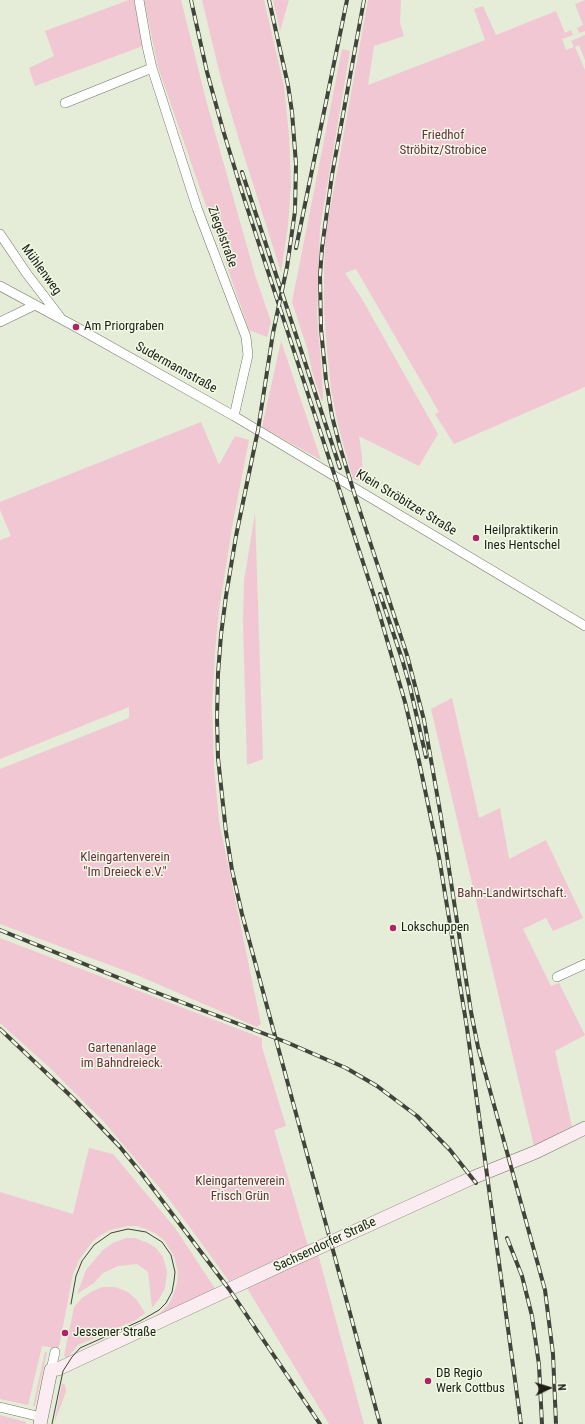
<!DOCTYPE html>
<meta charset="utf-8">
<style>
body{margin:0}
#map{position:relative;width:585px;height:1424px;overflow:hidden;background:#e5ecd7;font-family:"Roboto Condensed",sans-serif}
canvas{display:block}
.north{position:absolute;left:529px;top:1368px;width:40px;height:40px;-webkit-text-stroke:3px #f2f9e5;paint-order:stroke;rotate:86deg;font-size:11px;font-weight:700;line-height:16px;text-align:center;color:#1c1e17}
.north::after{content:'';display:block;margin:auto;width:14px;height:18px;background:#1c1e17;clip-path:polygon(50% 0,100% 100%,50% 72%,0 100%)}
</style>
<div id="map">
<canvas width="585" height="1424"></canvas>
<div class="north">N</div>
</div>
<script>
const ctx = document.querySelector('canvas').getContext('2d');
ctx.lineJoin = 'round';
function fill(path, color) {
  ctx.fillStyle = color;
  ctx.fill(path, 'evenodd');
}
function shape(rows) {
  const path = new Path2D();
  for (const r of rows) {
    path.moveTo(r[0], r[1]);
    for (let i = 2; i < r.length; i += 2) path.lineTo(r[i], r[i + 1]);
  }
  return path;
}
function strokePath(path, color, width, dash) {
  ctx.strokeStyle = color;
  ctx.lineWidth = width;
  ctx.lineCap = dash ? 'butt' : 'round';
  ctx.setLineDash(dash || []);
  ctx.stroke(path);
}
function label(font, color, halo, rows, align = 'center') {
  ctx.font = font + ' "Roboto Condensed",sans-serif';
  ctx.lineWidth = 3;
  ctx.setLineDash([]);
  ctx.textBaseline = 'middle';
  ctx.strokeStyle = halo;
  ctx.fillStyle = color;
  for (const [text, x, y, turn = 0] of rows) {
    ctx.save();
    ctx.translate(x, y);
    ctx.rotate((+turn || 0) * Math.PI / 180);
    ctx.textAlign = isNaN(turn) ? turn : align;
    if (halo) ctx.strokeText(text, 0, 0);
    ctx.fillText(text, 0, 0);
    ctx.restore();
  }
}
const green = shape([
 [129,0,134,0,143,46,35,86,29,68,54,56,45,31],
 [144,0,181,0,207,104,255,275,271,322,267,337,249,330,158,67],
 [202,0,264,0,284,86,289,135,291,184,288,226,281,272,240,143,221,79],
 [273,0,289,0,280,31],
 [368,0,401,0,400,23,404,36,374,46,368,85,485,40,474,9,483,6,496,35,556,11,565,33,571,30,573,35,562,39,566,50,574,47,571,41,585,35,585,60,579,45,575,47,585,70,585,387,454,444,435,414,439,412,356,269,348,272,345,273,362,299,438,434,419,466,359,436,362,457,363,482,353,479,338,425,331,389,327,350,324,310,324,268,326,232],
 [585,0,585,31,579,33,577,28,583,25,575,4],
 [342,49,350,51,320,228,317,315,322,376,323,398,322,402,312,371,308,351,292,302],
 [281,341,319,454,321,460,262,427],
 [201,422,219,465,235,436,249,440,233,522,219,610,215,652,212,707,214,766,219,821,261,1024,257,1027,139,976,0,924,0,769,129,718,129,707,0,759,0,540,11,536,0,510,0,502],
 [255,513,263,759,247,765,243,622,244,581],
 [452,698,479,818,500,808,509,859,546,840,583,918,553,931,546,918,523,929,551,986,559,983,585,1035,555,1051,572,1126,534,1146,431,709],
 [0,938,262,1038,262,1047,286,1126,274,1130,308,1246,229,1281,169,1199,104,1122,50,1068,0,1023],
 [89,1148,113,1154,175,1228,216,1290,158,1318,155,1316,160,1313,169,1304,174,1293,177,1283,178,1272,174,1256,164,1240,156,1234,146,1229,137,1226,128,1226,110,1230,98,1237,92,1242,79,1260,73,1274,59,1347,55,1348,42,1346,28,1405,0,1399,0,1192,73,1214],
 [126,1238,135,1238,148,1243,156,1248,163,1257,167,1272,165,1288,159,1299,152,1308,148,1272,137,1264,118,1266,103,1273,94,1283,77,1294,86,1270,103,1250,113,1243],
 [318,1254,364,1424,329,1424,247,1288],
 [102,1287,115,1287,128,1292,137,1300,145,1313,136,1320,78,1345,67,1358,64,1356,74,1307,81,1299,91,1292],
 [45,1352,47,1352,35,1406,33,1406],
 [62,1383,65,1385,66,1392,54,1423],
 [0,1415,26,1422,26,1424,0,1424]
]);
const street = shape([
 [139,0,147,46,152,68,197,208,246,337,248,355,234,416],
 [65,103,152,68],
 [0,234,27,274,60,317],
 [0,286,76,327,234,416,585,626],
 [0,322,35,305],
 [557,977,585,964],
 [51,1370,55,1352],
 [0,1407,41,1417]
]);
const secondary = shape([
 [40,1424,51,1370,58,1369,294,1259,472,1178,536,1152,585,1128]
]);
const tram = shape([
 [52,1424,63,1371,72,1357,80,1348,140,1321,159,1310,166,1303,172,1292,174,1281,175,1272,171,1255,162,1242,146,1232,128,1229,111,1233,94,1245,82,1261,76,1276,71,1304]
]);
const rail = shape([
 [191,0,207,72,223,130,242,192,376,602,405,702,419,761,439,857,467,1028,521,1424],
 [269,0,288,85,292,112,296,164,295,211,287,267,273,333,258,430,236,536,226,596,221,635,218,674,217,718,218,758,226,832,232,870,242,914,380,1424],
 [364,0,332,175,322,248,320,276,321,329,326,380,332,416,340,447,356,499,407,655,424,720,441,817,471,1012,478,1047,545,1290,553,1354,556,1424],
 [242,172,340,468],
 [296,248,347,0],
 [380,594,402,659,410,687,426,757],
 [0,930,139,986,286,1042,346,1068,377,1086,417,1116,450,1150,476,1183],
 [0,1029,75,1100,120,1147,142,1174,229,1289,320,1424],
 [507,1238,522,1276,532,1316,539,1365,542,1424]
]);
const markers = [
 [76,327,4,"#af2462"],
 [476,538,4,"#af2462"],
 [393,928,4,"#af2462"],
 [65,1333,4,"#af2462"],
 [428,1381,4,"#af2462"]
];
const parkNames = [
 ["Friedhof",443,136],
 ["Ströbitz/Strobice",443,151],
 ["Kleingartenverein",125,858],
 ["\"Im Dreieck e.V.\"",125,873],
 ["Bahn-Landwirtschaft.",512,894],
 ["Gartenanlage",122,1049],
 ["im Bahndreieck.",122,1064],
 ["Kleingartenverein",240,1182],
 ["Frisch Grün",240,1197]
];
const streetNames = [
 ["Ziegelstraße",222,237,70],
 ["Mühlenweg",41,270,54],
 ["Sudermannstraße",176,368,29],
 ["Klein Ströbitzer Straße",406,503,31],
 ["Sachsendorfer Straße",325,1245,-25]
];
const poiNames = [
 ["Am Priorgraben",84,327],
 ["Heilpraktikerin",484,531],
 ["Ines Hentschel",484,546],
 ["Lokschuppen",401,928],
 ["Jessener Straße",73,1333],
 ["DB Regio",436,1374],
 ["Werk Cottbus",436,1389]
];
fill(green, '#f1c7d3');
strokePath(street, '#6f7563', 10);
strokePath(secondary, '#6f7563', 14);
strokePath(street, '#fff', 9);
strokePath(secondary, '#fbecf1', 13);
strokePath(tram, '#41443b', 1);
strokePath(rail, '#41443b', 4);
strokePath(rail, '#f2f9e5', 2.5, [8]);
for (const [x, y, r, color] of markers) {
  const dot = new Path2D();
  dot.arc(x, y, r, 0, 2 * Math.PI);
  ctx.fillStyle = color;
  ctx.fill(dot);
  strokePath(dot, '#f2f9e5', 1.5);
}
label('13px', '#693044', '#f2f9e5', parkNames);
label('13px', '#1c1e17', '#f2f9e5', streetNames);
label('13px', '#1c1e17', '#f2f9e5', poiNames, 'left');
</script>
